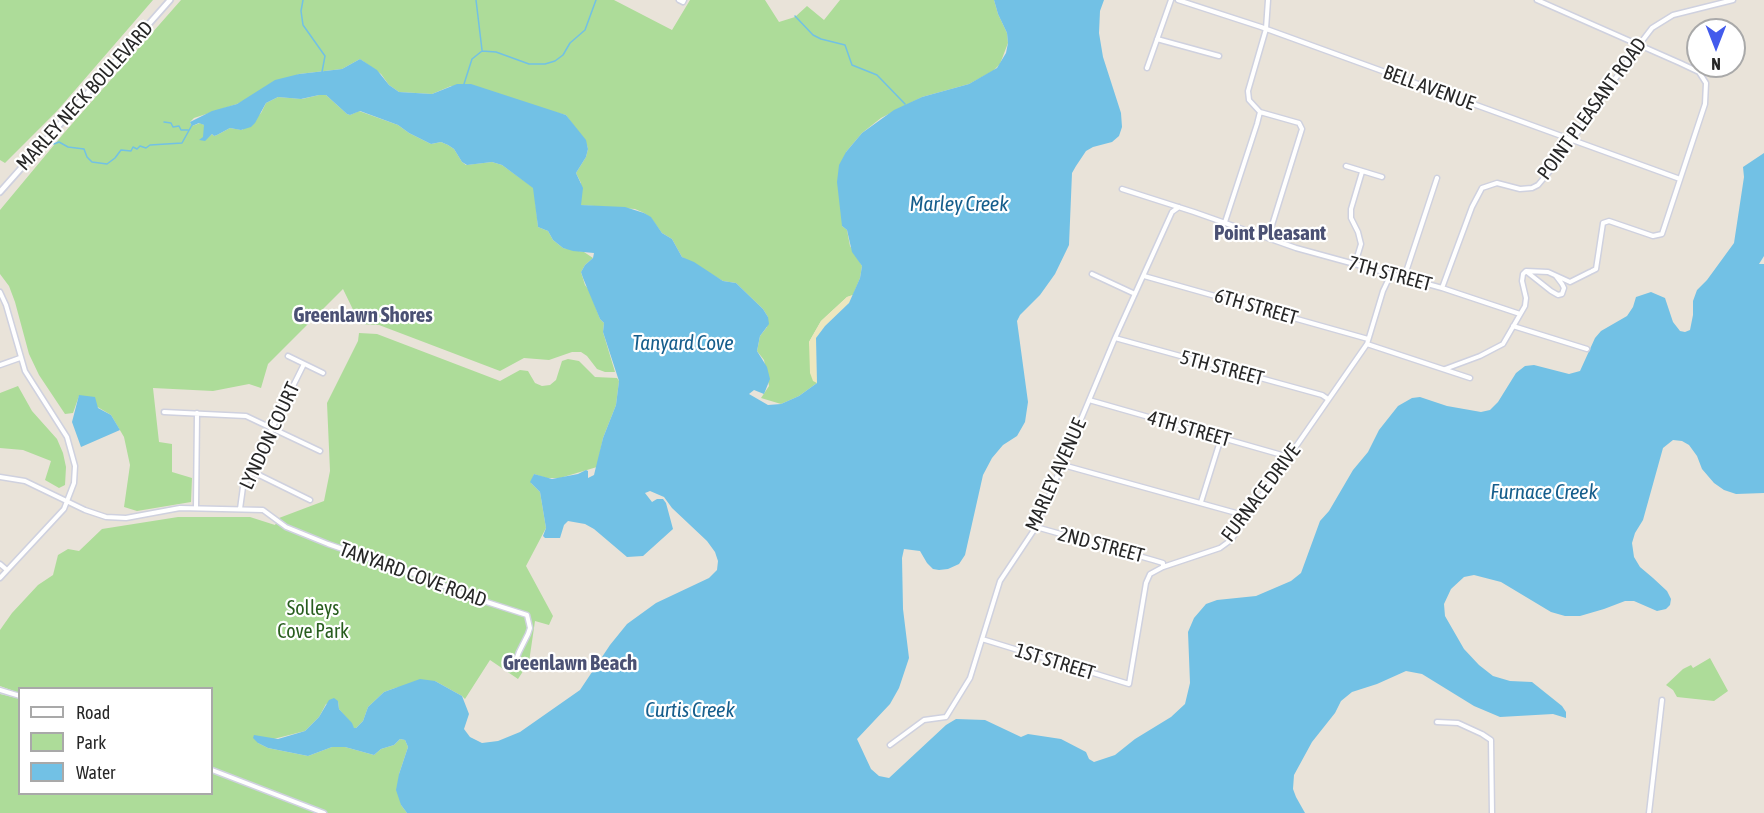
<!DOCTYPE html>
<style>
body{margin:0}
#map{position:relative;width:1764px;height:813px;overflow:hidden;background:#e9e3d9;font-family:"Asap Condensed",sans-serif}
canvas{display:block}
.legend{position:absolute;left:18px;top:687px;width:195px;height:108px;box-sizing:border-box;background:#fff;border:2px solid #a9a9a9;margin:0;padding:8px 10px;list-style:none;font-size:18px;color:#272727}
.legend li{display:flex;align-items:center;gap:12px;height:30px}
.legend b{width:30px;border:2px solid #a9a9a9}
.north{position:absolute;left:1686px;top:18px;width:60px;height:60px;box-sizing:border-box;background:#fff;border:2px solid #a9a9a9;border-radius:50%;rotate:180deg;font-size:16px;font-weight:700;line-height:24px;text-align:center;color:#272727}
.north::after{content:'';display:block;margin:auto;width:21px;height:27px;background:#435bec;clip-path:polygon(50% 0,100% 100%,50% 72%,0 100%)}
</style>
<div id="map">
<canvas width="1764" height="813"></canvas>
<ul class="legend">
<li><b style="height:8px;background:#fff"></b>Road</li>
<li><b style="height:16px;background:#addc99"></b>Park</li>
<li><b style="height:16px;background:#72c1e5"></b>Water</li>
</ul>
<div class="north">N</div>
</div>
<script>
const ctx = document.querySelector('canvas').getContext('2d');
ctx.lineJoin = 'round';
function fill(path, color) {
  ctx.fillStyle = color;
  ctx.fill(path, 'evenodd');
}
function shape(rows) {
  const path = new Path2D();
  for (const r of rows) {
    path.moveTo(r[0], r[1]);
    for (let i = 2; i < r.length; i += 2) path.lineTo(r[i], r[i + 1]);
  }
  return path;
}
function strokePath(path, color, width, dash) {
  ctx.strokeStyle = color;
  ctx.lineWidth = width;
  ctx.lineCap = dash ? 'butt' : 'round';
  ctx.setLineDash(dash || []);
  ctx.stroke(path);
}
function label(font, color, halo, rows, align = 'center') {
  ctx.font = font + ' "Asap Condensed",sans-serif';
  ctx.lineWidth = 4.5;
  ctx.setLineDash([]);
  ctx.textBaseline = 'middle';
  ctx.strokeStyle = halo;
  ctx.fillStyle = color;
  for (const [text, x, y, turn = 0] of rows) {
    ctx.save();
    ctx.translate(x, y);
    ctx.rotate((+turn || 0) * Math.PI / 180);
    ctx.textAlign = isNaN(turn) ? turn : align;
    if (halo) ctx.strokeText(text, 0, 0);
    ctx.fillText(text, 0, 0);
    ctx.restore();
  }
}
const green = shape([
 [0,0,153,0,57,111,5,163,0,160],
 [181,0,614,0,672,30,690,0,765,0,779,22,795,17,807,6,824,20,840,0,994,0,998,14,1007,33,1008,43,1000,64,993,71,969,84,922,97,881,118,862,133,846,152,842,226,847,230,850,246,862,266,860,278,853,295,847,297,821,321,809,342,817,383,799,396,781,404,761,398,769,386,764,360,757,351,760,336,767,327,768,317,763,309,736,283,723,281,682,257,672,239,662,233,651,218,644,213,635,209,581,205,581,183,576,173,586,157,588,149,587,145,566,115,451,86,432,94,399,92,389,85,381,74,360,59,342,69,299,74,237,104,194,118,190,122,192,126,200,123,204,125,206,139,212,134,214,136,217,135,230,128,242,130,261,113,266,103,278,97,302,99,319,95,326,95,347,114,350,115,359,111,398,125,409,133,431,144,441,142,448,145,454,149,462,162,466,165,492,162,502,165,534,188,538,227,548,231,553,240,563,248,584,252,593,258,585,265,581,272,585,285,589,290,600,319,604,323,603,332,615,372,605,372,597,369,587,356,581,352,572,352,549,360,524,358,500,371,379,325,360,324,343,289,268,364,261,388,249,384,213,391,153,388,159,442,172,444,172,472,192,478,191,502,137,511,124,507,130,465,124,437,111,415,79,396,73,413,65,414,39,375,29,354,15,302,9,286,0,274,0,210,64,133],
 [359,333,377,334,500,381,520,370,528,371,535,383,542,386,550,385,556,380,562,361,568,359,579,361,595,377,617,378,619,381,616,405,603,438,597,467,560,478,546,478,534,474,531,483,540,492,546,528,526,566,553,616,549,625,535,621,529,662,518,679,490,660,465,699,462,696,435,681,395,688,384,692,368,707,363,721,356,728,354,729,351,723,339,709,338,701,326,704,319,717,305,731,258,743,268,748,308,756,332,747,345,747,374,755,381,749,394,745,400,739,405,740,408,747,399,774,401,805,407,813,0,813,0,694,17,698,19,696,20,794,212,794,212,688,20,688,19,693,0,686,0,630,12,613,38,585,53,575,58,555,68,549,79,551,102,529,178,517,250,517,275,525,279,518,324,501,330,471,327,403,358,341],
 [18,386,32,411,57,439,63,453,66,467,65,485,59,488,45,480,51,461,23,450,0,448,0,393],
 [1710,658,1728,691,1714,701,1677,697,1673,690,1666,685,1683,669,1691,665,1693,668]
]);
const sand = shape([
 [853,295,849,303,825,326,816,338,817,383,813,381,810,373,809,342,821,321,847,297]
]);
const water = shape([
 [994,0,1104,0,1100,11,1099,33,1103,57,1121,113,1122,127,1119,136,1112,142,1093,147,1086,151,1076,166,1072,173,1069,245,1055,274,1040,295,1020,315,1017,321,1028,402,1025,422,1017,436,1003,445,992,458,983,475,965,555,959,564,948,569,939,570,933,569,927,563,920,551,904,549,902,558,903,609,909,658,899,688,890,704,857,739,871,769,879,776,889,778,946,725,956,719,985,720,1021,737,1028,734,1061,739,1086,752,1089,759,1094,762,1115,755,1135,739,1171,717,1185,704,1190,683,1188,632,1194,618,1206,604,1217,600,1256,596,1291,581,1301,573,1320,521,1329,511,1353,470,1368,452,1379,430,1398,406,1412,398,1420,397,1447,406,1481,412,1490,410,1498,402,1516,373,1525,366,1534,365,1569,374,1580,371,1595,338,1601,331,1627,316,1633,307,1636,297,1651,292,1665,298,1673,322,1680,331,1685,332,1690,330,1693,315,1693,301,1697,290,1707,280,1734,243,1744,177,1743,167,1764,153,1764,256,1759,264,1764,264,1764,493,1736,494,1724,490,1714,483,1702,469,1697,456,1689,445,1682,441,1673,440,1663,448,1643,520,1635,533,1632,543,1634,557,1640,567,1653,578,1667,591,1671,599,1670,605,1666,609,1657,611,1634,601,1625,601,1604,609,1580,616,1565,616,1551,612,1501,582,1474,575,1464,577,1451,589,1444,604,1445,616,1464,649,1479,665,1493,676,1510,681,1532,682,1562,706,1566,712,1566,718,1553,714,1500,717,1474,706,1422,674,1406,671,1377,684,1352,692,1341,701,1335,713,1312,742,1294,775,1293,789,1296,797,1305,813,407,813,401,805,396,790,399,774,408,747,405,740,400,739,394,745,381,749,374,755,345,747,332,747,308,756,268,748,258,743,253,738,254,735,278,739,305,731,319,717,329,700,334,698,338,701,339,709,352,723,354,728,356,728,363,721,368,707,384,692,420,679,435,681,462,696,469,714,464,729,470,737,482,743,498,741,520,732,580,690,610,645,627,624,656,603,709,578,717,570,718,561,715,552,707,541,672,508,664,497,650,491,645,493,652,502,657,499,663,499,666,503,673,529,643,556,627,557,594,529,585,524,568,521,564,525,560,538,545,538,543,536,546,528,540,492,530,482,534,474,552,479,578,474,586,470,588,471,588,478,594,475,603,438,616,405,619,381,603,332,604,323,600,319,583,278,581,272,585,265,593,258,594,253,573,251,563,248,553,240,548,231,538,227,533,188,502,165,492,162,467,165,462,162,454,149,448,145,441,142,431,144,409,133,398,125,360,111,350,115,347,114,326,95,319,95,301,99,278,97,266,103,255,123,251,127,241,130,230,128,217,135,214,136,212,134,205,141,199,140,203,137,204,125,199,123,192,126,190,122,212,111,237,104,275,80,299,74,342,69,360,59,377,70,389,85,399,92,432,94,457,84,471,84,566,115,586,140,588,149,586,157,576,173,583,188,581,205,625,207,644,213,651,217,662,233,672,239,682,257,694,262,723,281,736,283,763,309,768,317,769,324,760,336,757,351,767,367,770,379,764,394,754,390,749,394,768,405,781,404,799,396,817,383,816,338,825,326,849,303,860,278,862,266,852,252,847,230,842,226,837,182,839,165,846,152,862,133,894,110,922,97,969,84,997,68,1006,53,1008,43,1007,33,998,14],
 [79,395,95,397,98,408,111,415,120,430,81,447,72,422]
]);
const stream = shape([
 [303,0,301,11,303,25,325,56,322,72],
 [476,0,482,50],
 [795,16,813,35,821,39,845,45,852,65,877,75,905,104],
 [464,84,472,59,482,51,496,52,529,64,545,64,555,61,563,55,570,43,585,30,596,0],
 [164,122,171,123,173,127,179,126,181,130,188,130],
 [53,143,54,144,59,142,68,147,84,149,87,157,92,162,107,164,115,158,121,150,131,151,133,147,137,149,140,146,146,148,150,145,182,143,192,125]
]);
const minor = shape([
 [679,0,683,2,684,0],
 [1178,0,1261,27,1680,179],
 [1537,0,1680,63,1699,72,1706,83,1705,104,1662,234,1653,236,1609,221,1603,223,1596,269,1592,271],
 [1157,39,1219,56],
 [1147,68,1171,0],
 [1260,112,1299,123,1302,129,1268,238],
 [1260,112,1249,100,1248,91,1266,29,1268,0],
 [1346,166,1382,177],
 [1122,189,1194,212,1296,248,1442,288,1520,314],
 [1225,222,1257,124,1260,112],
 [1355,264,1361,244,1358,232,1351,218,1351,209,1362,172],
 [1527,272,1551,291,1558,295,1562,294,1564,288,1562,284,1556,276],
 [1092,274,1135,294],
 [1144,276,1368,339],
 [1404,278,1437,178],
 [1442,288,1472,207,1482,188,1497,183,1520,189,1532,188,1538,185,1554,166,1639,45,1652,28,1673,15,1733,0],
 [0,292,6,305,25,371,67,437,75,466,74,483,64,509,0,578],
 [1513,326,1587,349],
 [1115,338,1322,395,1328,399],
 [1367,344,1470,378],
 [288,356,323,373],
 [0,365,20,358],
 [1445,369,1480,356,1503,344,1525,306,1526,298,1522,281,1523,274,1526,271,1548,272,1570,282,1590,272],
 [1089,400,1289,457],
 [164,412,246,416,320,451],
 [1063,465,1247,516],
 [251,471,310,500],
 [0,477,25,481,85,510,106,517,126,518,180,508,263,510,286,527,328,544,421,576,465,595,527,615,530,628,528,634,519,652,516,660],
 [1201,502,1221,438],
 [196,508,197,413],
 [240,509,243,487,304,364],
 [1036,527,1153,560,1163,563,1163,567],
 [0,564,7,570],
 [982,639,1129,684,1146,583,1150,574,1163,567,1220,548,1231,540,1367,344,1383,291,1391,274],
 [0,690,20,696],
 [1437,722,1458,723,1482,734,1491,740,1492,813],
 [890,745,924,720,946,717,970,678,1000,581,1036,527,1115,338,1172,212,1179,207],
 [212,770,324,813],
 [1649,813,1662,700]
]);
const secondary = shape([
 [0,192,170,0]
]);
const streetNames = [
 ["BELL AVENUE",1429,88,20],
 ["MARLEY NECK BOULEVARD",85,96,-48],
 ["POINT PLEASANT ROAD",1592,109,-54],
 ["7TH STREET",1390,274,15],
 ["6TH STREET",1256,307,16],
 ["5TH STREET",1222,368,15],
 ["4TH STREET",1189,429,16],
 ["LYNDON COURT",270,436,-65],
 ["MARLEY AVENUE",1056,475,-66],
 ["FURNACE DRIVE",1261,493,-53],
 ["2ND STREET",1101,545,15],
 ["TANYARD COVE ROAD",413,575,20],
 ["1ST STREET",1055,662,17]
];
const parkNames = [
 ["Solleys",313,609],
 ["Cove Park",313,632]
];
const waterNames = [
 ["Marley Creek",959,204],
 ["Tanyard Cove",683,343],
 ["Furnace Creek",1544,492],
 ["Curtis Creek",690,710]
];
const neighbourhoodNames = [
 ["Point Pleasant",1270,233],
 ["Greenlawn Shores",363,315],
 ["Greenlawn Beach",570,663]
];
fill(green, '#addc99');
fill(sand, '#ede7be');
fill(water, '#72c1e5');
strokePath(stream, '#72c1e5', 1.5);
strokePath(minor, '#cfd1df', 7);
strokePath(secondary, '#cfd1df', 8);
strokePath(minor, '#fff', 4);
strokePath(secondary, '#fff', 4.5);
label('20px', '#272727', '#fff', streetNames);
label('20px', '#285d1e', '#fff', parkNames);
label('italic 21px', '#165e8c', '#fff', waterNames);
label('bold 21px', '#4b5174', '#fff', neighbourhoodNames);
</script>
